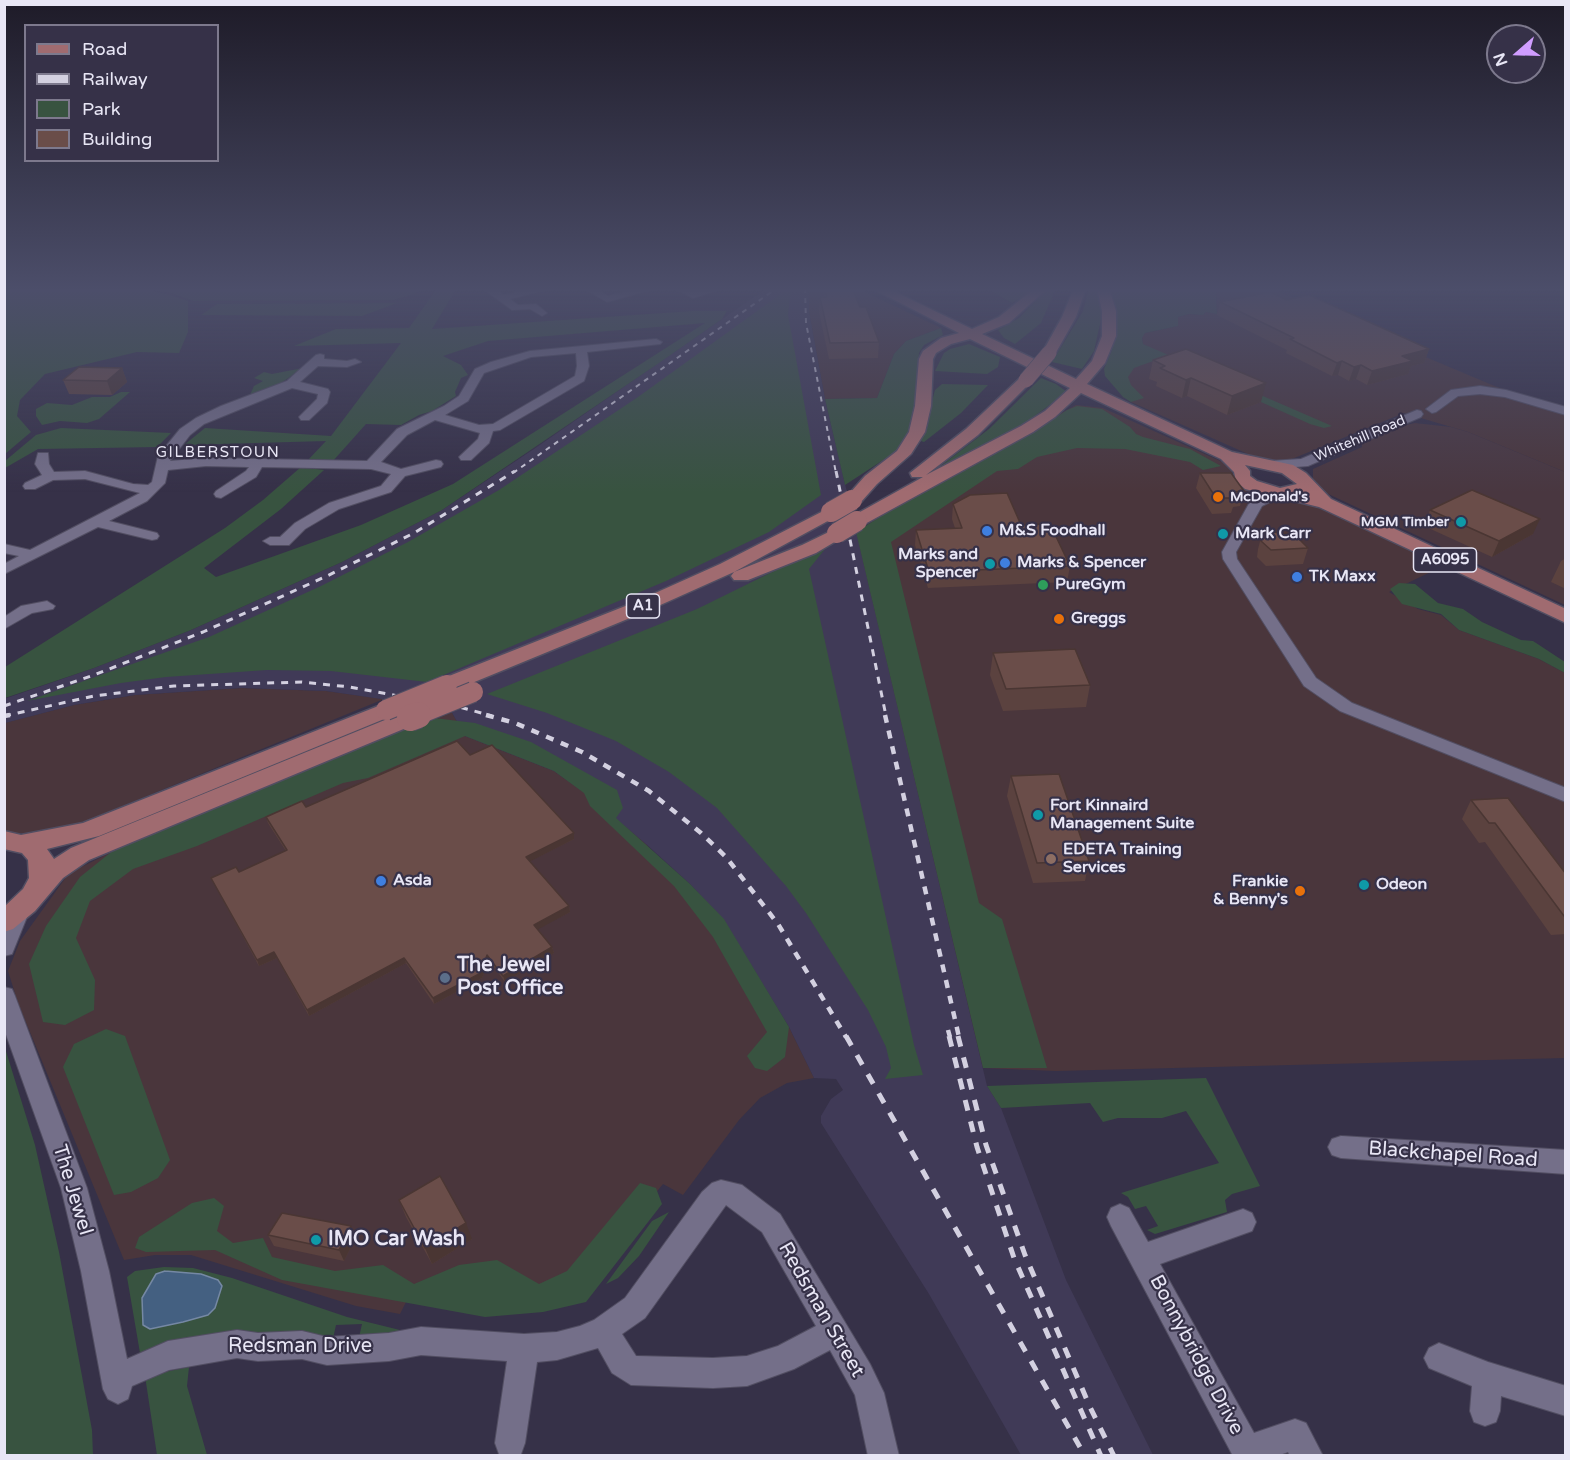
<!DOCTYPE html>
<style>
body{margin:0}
#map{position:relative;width:1570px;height:1460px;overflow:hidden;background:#363148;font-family:"Varela Round",sans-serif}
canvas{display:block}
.frame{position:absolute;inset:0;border:6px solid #e8e6f5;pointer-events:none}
.legend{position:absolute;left:24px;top:24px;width:195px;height:138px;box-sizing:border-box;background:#363148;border:2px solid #7d798d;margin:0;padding:8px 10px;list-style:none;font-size:18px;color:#e8e6f5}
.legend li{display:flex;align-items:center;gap:12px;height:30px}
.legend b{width:30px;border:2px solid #7d798d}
.north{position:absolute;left:1486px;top:24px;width:60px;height:60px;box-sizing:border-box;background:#363148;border:2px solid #7d798d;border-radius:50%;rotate:250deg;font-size:16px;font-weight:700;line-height:24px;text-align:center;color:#e8e6f5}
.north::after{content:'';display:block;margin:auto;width:21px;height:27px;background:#d09dff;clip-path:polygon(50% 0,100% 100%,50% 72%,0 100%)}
</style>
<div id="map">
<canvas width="1570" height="1460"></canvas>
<div class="frame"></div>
<ul class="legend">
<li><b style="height:8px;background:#a06b70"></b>Road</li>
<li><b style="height:8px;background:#d3d0e0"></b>Railway</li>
<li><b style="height:16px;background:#385340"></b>Park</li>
<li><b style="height:16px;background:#6a4d49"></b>Building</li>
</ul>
<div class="north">N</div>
</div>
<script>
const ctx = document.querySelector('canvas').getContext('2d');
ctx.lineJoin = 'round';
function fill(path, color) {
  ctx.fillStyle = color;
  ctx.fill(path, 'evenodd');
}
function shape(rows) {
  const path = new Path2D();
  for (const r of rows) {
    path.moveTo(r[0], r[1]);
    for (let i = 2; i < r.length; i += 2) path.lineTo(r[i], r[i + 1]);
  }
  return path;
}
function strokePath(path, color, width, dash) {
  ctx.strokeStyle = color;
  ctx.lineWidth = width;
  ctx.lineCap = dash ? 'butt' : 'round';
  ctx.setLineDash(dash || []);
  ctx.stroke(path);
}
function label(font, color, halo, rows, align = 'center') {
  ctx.font = font + ' "Varela Round",sans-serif';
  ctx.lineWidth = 4.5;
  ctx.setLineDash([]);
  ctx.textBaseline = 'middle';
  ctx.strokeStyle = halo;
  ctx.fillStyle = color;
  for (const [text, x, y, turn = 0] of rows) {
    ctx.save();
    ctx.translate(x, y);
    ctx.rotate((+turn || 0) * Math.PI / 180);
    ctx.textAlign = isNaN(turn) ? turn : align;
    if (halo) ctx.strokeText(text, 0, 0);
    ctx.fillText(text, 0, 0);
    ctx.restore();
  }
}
const commercial = shape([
 [809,288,857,288,941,328,906,341,894,354,877,398,825,399,809,312],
 [1216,288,1252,288,1278,291,1428,358,1497,387,1565,407,1565,472,1468,432,1404,413,1287,461,1257,458,1131,402,1114,375,1150,348,1143,344,1142,337,1145,333,1178,326,1177,317,1189,314,1203,315,1206,312,1217,314],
 [1076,405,1103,408,1229,465,1238,487,1313,502,1443,566,1389,592,1418,609,1441,615,1459,630,1539,659,1565,673,1565,1058,1056,1071,983,1068,856,532,916,494],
 [241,688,326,691,384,699,81,823,49,833,5,833,4,723,74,705,135,695],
 [450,709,465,736,554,771,585,793,646,844,789,1027,814,1078,787,1083,760,1098,739,1120,683,1195,663,1184,586,1279,565,1290,415,1284,400,1314,356,1306,191,1255,155,1255,124,1260,18,1003,8,971,20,941,69,873,120,848]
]);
const industrial = shape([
 [1415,423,1451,427,1468,432,1565,472,1565,605,1324,492,1313,482,1313,469,1362,447,1362,443,1397,427]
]);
const built = shape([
 [767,288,809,288,809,312,825,399,987,1086,1001,1108,1066,1280,1153,1455,1021,1455,929,1294,821,1123,821,1116,831,1099,843,1090,836,1079,814,1078,789,1027,723,919,690,884,646,844,585,793,554,771,465,736,450,709,326,691,241,688,135,695,74,705,5,723,4,699,94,668,191,630,342,562,442,510,534,449]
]);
const green = shape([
 [5,288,136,288,167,294,188,301,188,332,179,353,137,352,45,374,20,400,17,416,31,432,5,454],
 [142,288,424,288,414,294,393,300,193,301,171,293],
 [437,288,457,288,432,329,692,311,727,311,722,319,659,363,442,510,342,562,191,630,94,668,5,698,5,667,225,528,263,500,301,467,324,470,281,509,204,568,216,577,361,525,453,484,705,323,488,341,443,356,461,365,468,375,461,378,455,392,456,396,432,411,419,415,401,425,366,424,332,462,308,460,326,441,184,445,205,428,331,436,401,343,294,346,336,329,409,328],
 [789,288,794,288,790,296,788,315,821,495,769,532,666,581,427,682,331,671,267,670,166,677,121,683,27,701,209,637,321,586,408,542,499,490,638,397],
 [986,288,1038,288,1012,303],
 [1048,288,1056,288,1041,323,1015,344,1004,338,998,330,1019,318],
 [1089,288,1098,290,1102,315,1094,351,1082,369,1052,362,1083,311],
 [1107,288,1216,288,1217,314,1206,312,1203,315,1189,314,1178,317,1178,326,1145,333,1142,338,1143,344,1332,426,1324,428,1310,424,1183,367,1156,360,1134,368,1128,377,1131,385,1144,398,1131,402,1123,397,1105,376,1104,369,1112,350,1114,326,1113,303],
 [397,303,362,316,201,315,217,304],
 [941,328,943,335,924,345,919,353,916,411,908,434,897,451,845,485,825,399,877,398,894,354,906,341],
 [969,344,1000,357,998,367,987,374,935,371,944,353,950,349],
 [303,368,272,389,250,395,254,386,263,381,254,378,264,372,272,374],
 [1041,378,1056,384,1067,392,1016,430,943,469,938,468,989,429],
 [942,384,988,385,961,413,924,442,921,441,935,390],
 [121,392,130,392,99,419,87,423,60,421,42,425,36,416,36,409,47,403,72,405,92,397,110,397],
 [1077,406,1102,409,1130,427,1136,434,1143,437,1190,449,1221,466,1203,470,1190,462,1125,449,1077,448,1037,457,1018,469,997,471,891,542,979,903,1002,919,1047,1068,983,1068,856,532,913,496,1040,428,1067,410],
 [61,428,171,433,157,447,38,449,5,468,5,461,36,435],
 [829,544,809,569,914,1045,923,1075,885,1079,891,1068,886,1047,868,1010,806,913,786,886,717,808,669,772,616,741,547,713,487,694,697,609],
 [1399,583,1415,584,1438,603,1463,609,1482,622,1521,640,1533,641,1565,662,1565,673,1539,659,1459,630,1441,614,1402,604,1390,589],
 [434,718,475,723,531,742,617,790,623,808,616,818,690,884,724,919,789,1027,785,1057,767,1071,755,1068,747,1056,767,1032,713,937,674,886,590,806,584,793,554,771,465,736,368,778,343,783,197,846,133,869,90,901,76,938,95,980,94,1010,65,1025,43,1022,29,964,46,926,80,877,115,849,163,824],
 [106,1029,125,1036,170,1160,158,1178,131,1192,114,1195,63,1067,74,1044],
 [5,1048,35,1145,59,1252,92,1430,93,1455,5,1455],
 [1206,1078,1260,1186,1232,1194,1225,1200,1227,1212,1155,1234,1147,1230,1158,1226,1146,1206,1135,1209,1128,1197,1121,1193,1219,1163,1186,1111,1162,1118,1118,1118,1103,1122,1090,1103,1001,1108,987,1086],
 [640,1183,656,1188,662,1204,586,1302,543,1312,485,1317,282,1280,215,1250,146,1252,135,1248,139,1237,192,1203,214,1198,224,1206,217,1231,233,1243,263,1238,272,1257,335,1271,383,1265,414,1284,459,1265,497,1260,539,1284,567,1271],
 [669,1212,639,1256,618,1278,606,1284,652,1221],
 [164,1267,193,1268,232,1278,347,1317,404,1331,358,1342,362,1324,336,1325,332,1343,140,1353,127,1277,135,1271],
 [189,1367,187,1386,207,1455,157,1455,145,1376]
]);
const water = shape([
 [165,1271,201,1274,218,1280,222,1286,215,1308,208,1315,183,1322,150,1329,143,1325,142,1298,156,1274,165,1271]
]);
const minor = shape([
 [482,288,493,288,504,295,535,288,552,288,510,299,518,305,536,304,547,313,542,316,530,309,512,310,482,288],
 [583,288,595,288,608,296,641,288,657,288,607,302,583,288],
 [674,288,686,288,694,292,710,288,715,291,693,298,674,288],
 [656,339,662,342,660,344,587,352,589,366,584,381,500,430,493,431,489,443,471,460,461,460,459,457,478,439,480,433,435,420,407,435,381,462,401,469,436,460,441,461,443,464,441,467,405,476,391,492,339,509,305,529,289,545,270,545,263,541,270,537,280,537,295,523,329,503,381,486,391,474,371,469,262,467,256,477,221,498,216,497,214,494,216,491,246,471,249,467,206,466,168,470,165,483,147,501,109,521,157,533,159,536,157,539,152,540,98,527,4,574,4,564,19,556,4,553,4,544,30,550,140,493,85,479,53,480,35,489,25,489,23,486,25,483,42,475,35,464,38,453,48,453,49,464,54,472,85,471,133,484,148,485,152,482,158,456,180,429,196,418,221,406,287,381,316,355,320,354,324,355,324,359,347,361,355,359,361,362,347,367,318,366,300,382,328,389,330,392,327,403,309,420,301,420,299,417,317,399,318,394,292,388,204,424,190,435,170,461,206,458,367,461,397,429,444,406,459,396,475,369,491,362,530,351,656,339],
 [576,353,577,366,575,376,493,424,479,425,445,415,468,401,484,373,531,357,576,353],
 [1480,386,1506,390,1566,407,1566,415,1505,397,1480,394,1458,396,1436,412,1432,413,1426,409,1451,390,1480,386],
 [1417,410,1421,411,1423,414,1421,417,1308,466,1270,469,1263,465,1270,461,1301,459,1417,410],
 [1280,489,1287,493,1262,506,1236,552,1237,559,1316,678,1352,703,1566,788,1566,802,1340,711,1304,686,1223,559,1222,552,1251,500,1280,489],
 [47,601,55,606,53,609,32,613,4,629,4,617,21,606,47,601],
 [18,904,25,906,29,912,12,954,4,956,4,919,11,906,18,904],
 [4,987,12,989,15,996,87,1188,109,1271,127,1359,168,1341,237,1330,258,1333,302,1331,327,1337,389,1333,421,1327,524,1334,557,1332,580,1326,594,1320,625,1298,702,1192,712,1183,721,1180,742,1185,780,1214,870,1364,884,1393,899,1456,868,1456,855,1395,830,1350,794,1369,747,1386,713,1388,631,1385,612,1373,598,1348,557,1360,537,1362,525,1443,521,1454,517,1456,499,1454,495,1443,507,1361,421,1355,389,1361,327,1365,302,1359,258,1361,237,1358,169,1370,132,1386,128,1399,118,1404,108,1399,103,1389,81,1271,61,1188,4,1029,4,987],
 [726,1205,762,1232,816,1326,778,1346,747,1356,713,1358,636,1356,622,1334,645,1318,726,1205],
 [1341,1136,1566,1150,1566,1174,1341,1158,1332,1155,1328,1147,1332,1139,1341,1136],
 [1120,1204,1129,1208,1148,1242,1243,1209,1252,1213,1256,1222,1252,1231,1160,1264,1254,1433,1295,1419,1306,1423,1323,1456,1290,1456,1288,1452,1277,1456,1233,1456,1111,1226,1107,1217,1111,1208,1120,1204],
 [1439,1343,1488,1362,1566,1386,1566,1416,1501,1396,1500,1411,1496,1422,1485,1426,1474,1422,1470,1411,1472,1386,1429,1368,1424,1358,1429,1348,1439,1343]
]);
const major = shape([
 [871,288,887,288,972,329,999,317,1035,288,1048,288,1009,323,982,334,1076,379,1092,361,1102,336,1102,311,1097,288,1109,288,1116,311,1116,336,1105,363,1087,384,1232,452,1293,465,1306,473,1331,499,1566,609,1566,623,1319,507,1245,489,1236,481,1234,472,1221,459,1081,393,1055,417,1033,432,863,525,851,525,848,521,851,517,923,477,912,477,910,473,966,429,1021,377,1031,377,1033,380,978,435,926,475,1021,426,1045,411,1070,388,970,339,951,344,936,353,933,359,931,406,925,432,911,454,877,484,861,502,849,502,846,498,849,494,865,476,897,451,909,432,915,406,919,359,923,351,941,338,959,333,871,288],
 [1245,465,1282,473,1297,484,1280,488,1257,481,1250,476,1250,471,1245,465],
 [1074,288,1086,288,1076,317,1054,356,1044,356,1042,353,1062,317,1074,288],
 [831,507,837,508,840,512,837,516,734,572,647,611,455,690,447,692,439,690,436,685,439,680,633,603,720,564,831,507],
 [837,528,843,529,846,533,843,537,816,553,748,580,734,580,731,576,734,572,802,545,837,528],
 [386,703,394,705,397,710,394,715,99,836,47,849,54,859,71,848,402,713,410,711,418,713,421,718,418,723,89,860,63,878,35,911,13,929,4,932,4,907,23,889,29,878,28,860,22,853,4,849,4,831,21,835,83,823,386,703]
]);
const railFar3 = shape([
 [805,288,806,323,836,473],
 [513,473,777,288]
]);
const railFar2 = shape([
 [836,471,886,716],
 [4,706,94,675,203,632,327,576,414,533,515,471],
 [4,716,94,696,174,686,302,682,350,687,463,708,492,716]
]);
const railFar1 = shape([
 [486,715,515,723,582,752,649,791,701,833,726,857,778,924,846,1037],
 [885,715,959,1037],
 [4,716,10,715],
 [948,1030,950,1037]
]);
const rail = shape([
 [846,1036,1085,1456],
 [949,1036,977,1147,1014,1258,1101,1456],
 [958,1036,986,1145,1025,1255,1090,1407,1114,1456]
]);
const majorBridgeFar2 = shape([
 [1026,380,1049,353]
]);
const majorBridgeFar1 = shape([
 [831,512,852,500],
 [837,533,857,521],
 [386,710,447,685],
 [414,716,473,692]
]);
const majorBridge = shape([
 [410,718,418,715]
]);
const wall = shape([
 [824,288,860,307,879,342,878,358,829,359,819,312,820,297,824,297],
 [1287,300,1429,349,1424,363,1411,366,1408,374,1367,385,1356,379,1349,381,1338,375,1332,376,1286,353,1287,350,1217,315,1220,302],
 [1153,360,1261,402,1227,415,1187,396,1182,398,1156,386,1157,382,1149,379],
 [122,368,127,382,112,395,69,394,63,380],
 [1200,473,1244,491,1240,506,1233,507,1231,513,1212,514,1196,488],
 [953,504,1021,525,1070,566,1067,582,928,588,915,545,916,530,955,528,952,519],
 [1430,510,1533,534,1492,557,1424,526],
 [1262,534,1308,548,1303,564,1266,566,1257,557,1258,549],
 [1566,558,1566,589,1551,582,1561,561],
 [993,653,1090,685,1086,707,1003,711,990,675],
 [470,755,574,839,530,861,569,906,570,912,537,929,552,947,554,953,505,982,489,960,482,978,434,1004,406,963,309,1016,277,958,259,966,211,878,239,872,286,851,268,823,266,817,306,807],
 [1011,776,1089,861,1085,881,1033,883,1007,796],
 [1471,800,1566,874,1566,934,1551,935,1485,842,1479,843,1462,819],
 [399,1200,472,1239,432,1264,406,1217],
 [351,1226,356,1237,344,1261,274,1246,268,1235]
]);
const shadedWall = shape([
 [1429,349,1424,363,1411,366,1408,374,1367,385,1372,371,1402,356],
 [1342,361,1338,375,1332,376,1337,363],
 [1361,365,1356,379,1349,381,1354,367],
 [122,368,127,382,112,395,107,381],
 [1191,378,1187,396,1182,398,1186,380],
 [1266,383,1261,402,1227,415,1232,396],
 [1540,519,1533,534,1492,557,1499,541],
 [574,833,574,839,527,863,526,857],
 [569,906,570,912,535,931,534,925],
 [552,947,554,953,505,982,503,976],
 [274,952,277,958,259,966,257,960],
 [487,955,489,960,482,978,434,1004,433,998],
 [404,958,406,963,309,1016,307,1010],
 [466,1223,472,1239,432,1264,425,1248],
 [351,1226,356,1237,344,1261,339,1250]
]);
const building = shape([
 [824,288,852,288,860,307,866,307,879,342,830,343,820,297,827,297,824,288],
 [1270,292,1287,300,1309,295,1429,349,1402,356,1413,361,1372,371,1361,365,1354,367,1342,361,1337,363,1290,339,1294,338,1220,302,1270,292],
 [1186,349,1266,383,1232,396,1191,378,1186,380,1160,368,1165,366,1153,360,1186,349],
 [79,367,122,368,107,381,63,380,79,367],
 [1200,473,1231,473,1244,491,1231,492,1235,498,1216,498,1200,473],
 [1472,490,1540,519,1499,541,1430,510,1472,490],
 [1007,493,1021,525,1050,524,1070,566,929,572,916,530,962,528,953,504,970,495,1007,493],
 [1274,532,1296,536,1308,548,1271,550,1261,541,1262,534,1274,532],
 [1075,649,1090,685,1006,689,993,653,1075,649],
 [457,741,470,755,492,745,574,833,526,857,569,906,534,925,552,947,503,976,487,955,481,973,433,998,404,958,307,1010,274,952,257,960,211,878,236,867,239,872,287,850,266,817,302,801,306,807,457,741],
 [1059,774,1089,861,1037,863,1011,776,1059,774],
 [1508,798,1566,874,1566,915,1564,916,1495,823,1489,823,1471,800,1508,798],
 [440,1176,466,1223,425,1248,399,1200,440,1176],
 [282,1213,351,1226,339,1250,268,1235,282,1213]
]);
const markers = [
 [1218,497,6,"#e8710a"],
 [1461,522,6,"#0f9aa8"],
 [987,531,6,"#3f7fe0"],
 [1223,534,6,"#0f9aa8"],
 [1005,563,6,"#3f7fe0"],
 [990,564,6,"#0f9aa8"],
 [1297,577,6,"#3f7fe0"],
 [1043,585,6,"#2e9e5b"],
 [1059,619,6,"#e8710a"],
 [1038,815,6,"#0f9aa8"],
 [1051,859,6,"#8d6e63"],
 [381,881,6,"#3f7fe0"],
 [1364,885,6,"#0f9aa8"],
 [1300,891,6,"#e8710a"],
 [445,978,6,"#5c6f8a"],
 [316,1240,6,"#0f9aa8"]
];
const farStreetnames = [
 ["Whitehill Road",1360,439,-23]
];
const farPoinames = [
 ["McDonald's",1230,497],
 ["MGM Timber",1449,522,"right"]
];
const farNeighbourhoodnames = [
 ["GILBERSTOUN",218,453]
];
const shields = [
 [1445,560,63],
 [643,606,33]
];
const shieldNames = [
 ["A6095",1445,560],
 ["A1",643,606]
];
const poiNames = [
 ["M&S Foodhall",999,531],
 ["Mark Carr",1235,534],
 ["Marks and",978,555,"right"],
 ["Spencer",978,573,"right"],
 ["Marks & Spencer",1017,563],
 ["TK Maxx",1309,577],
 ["PureGym",1055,585],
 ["Greggs",1071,619],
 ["Fort Kinnaird",1050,806],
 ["Management Suite",1050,824],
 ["EDETA Training",1063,850],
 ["Services",1063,868],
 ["Asda",393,881],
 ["Frankie",1288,882,"right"],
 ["& Benny's",1288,900,"right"],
 ["Odeon",1376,885]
];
const nearPoinames = [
 ["The Jewel",457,966],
 ["Post Office",457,989],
 ["IMO Car Wash",328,1240]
];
const nearStreetnames = [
 ["Blackchapel Road",1453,1155,4],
 ["The Jewel",72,1190,73],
 ["Redsman Street",821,1310,60],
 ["Redsman Drive",300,1347],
 ["Bonnybridge Drive",1196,1355,62]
];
fill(commercial, '#4a363c');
fill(industrial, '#493740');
fill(built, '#403a57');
fill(green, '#385340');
fill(water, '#446081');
strokePath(water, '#7588a4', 1.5);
strokePath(minor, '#524e62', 2);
strokePath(major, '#524e62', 3);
fill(minor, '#746f89');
fill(major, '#a06b70');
strokePath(railFar3, '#d3d0e0', 2, [5, 5]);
strokePath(railFar2, '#d3d0e0', 3, [7, 7]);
strokePath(railFar1, '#d3d0e0', 4.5, [8, 8]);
strokePath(rail, '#d3d0e0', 5, [11, 11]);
strokePath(majorBridgeFar2, '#524e62', 16, []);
strokePath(majorBridgeFar1, '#524e62', 22, []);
strokePath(majorBridge, '#524e62', 28, []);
strokePath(majorBridgeFar2, '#a06b70', 15);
strokePath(majorBridgeFar1, '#a06b70', 20);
strokePath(majorBridge, '#a06b70', 26);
fill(wall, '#5b423f');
fill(shadedWall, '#4a3633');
fill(building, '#6a4d49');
strokePath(building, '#4a3633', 1.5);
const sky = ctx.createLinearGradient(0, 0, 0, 492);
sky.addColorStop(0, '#1e1b28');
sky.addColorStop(0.59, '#4c4e6a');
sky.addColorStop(1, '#4c4e6a00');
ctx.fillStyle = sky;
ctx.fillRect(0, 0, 1570, 492);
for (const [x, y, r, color] of markers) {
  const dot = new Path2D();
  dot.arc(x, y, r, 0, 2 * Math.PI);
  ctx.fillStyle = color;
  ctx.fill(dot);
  strokePath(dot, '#363148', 2);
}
label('14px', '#e8e6f5', '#363148', farStreetnames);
label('bold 14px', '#e8e6f5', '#363148', farPoinames, 'left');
ctx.letterSpacing = '1.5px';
label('15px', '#e8e6f5', '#363148', farNeighbourhoodnames);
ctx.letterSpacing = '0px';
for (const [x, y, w] of shields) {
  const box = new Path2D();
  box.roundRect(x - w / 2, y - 12, w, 24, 4.5);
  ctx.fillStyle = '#363148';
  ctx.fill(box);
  strokePath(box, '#e8e6f5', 1.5);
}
label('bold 15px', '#e8e6f5', null, shieldNames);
label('bold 16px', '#e8e6f5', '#363148', poiNames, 'left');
label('bold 20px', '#e8e6f5', '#363148', nearPoinames, 'left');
label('20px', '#e8e6f5', '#363148', nearStreetnames);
</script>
